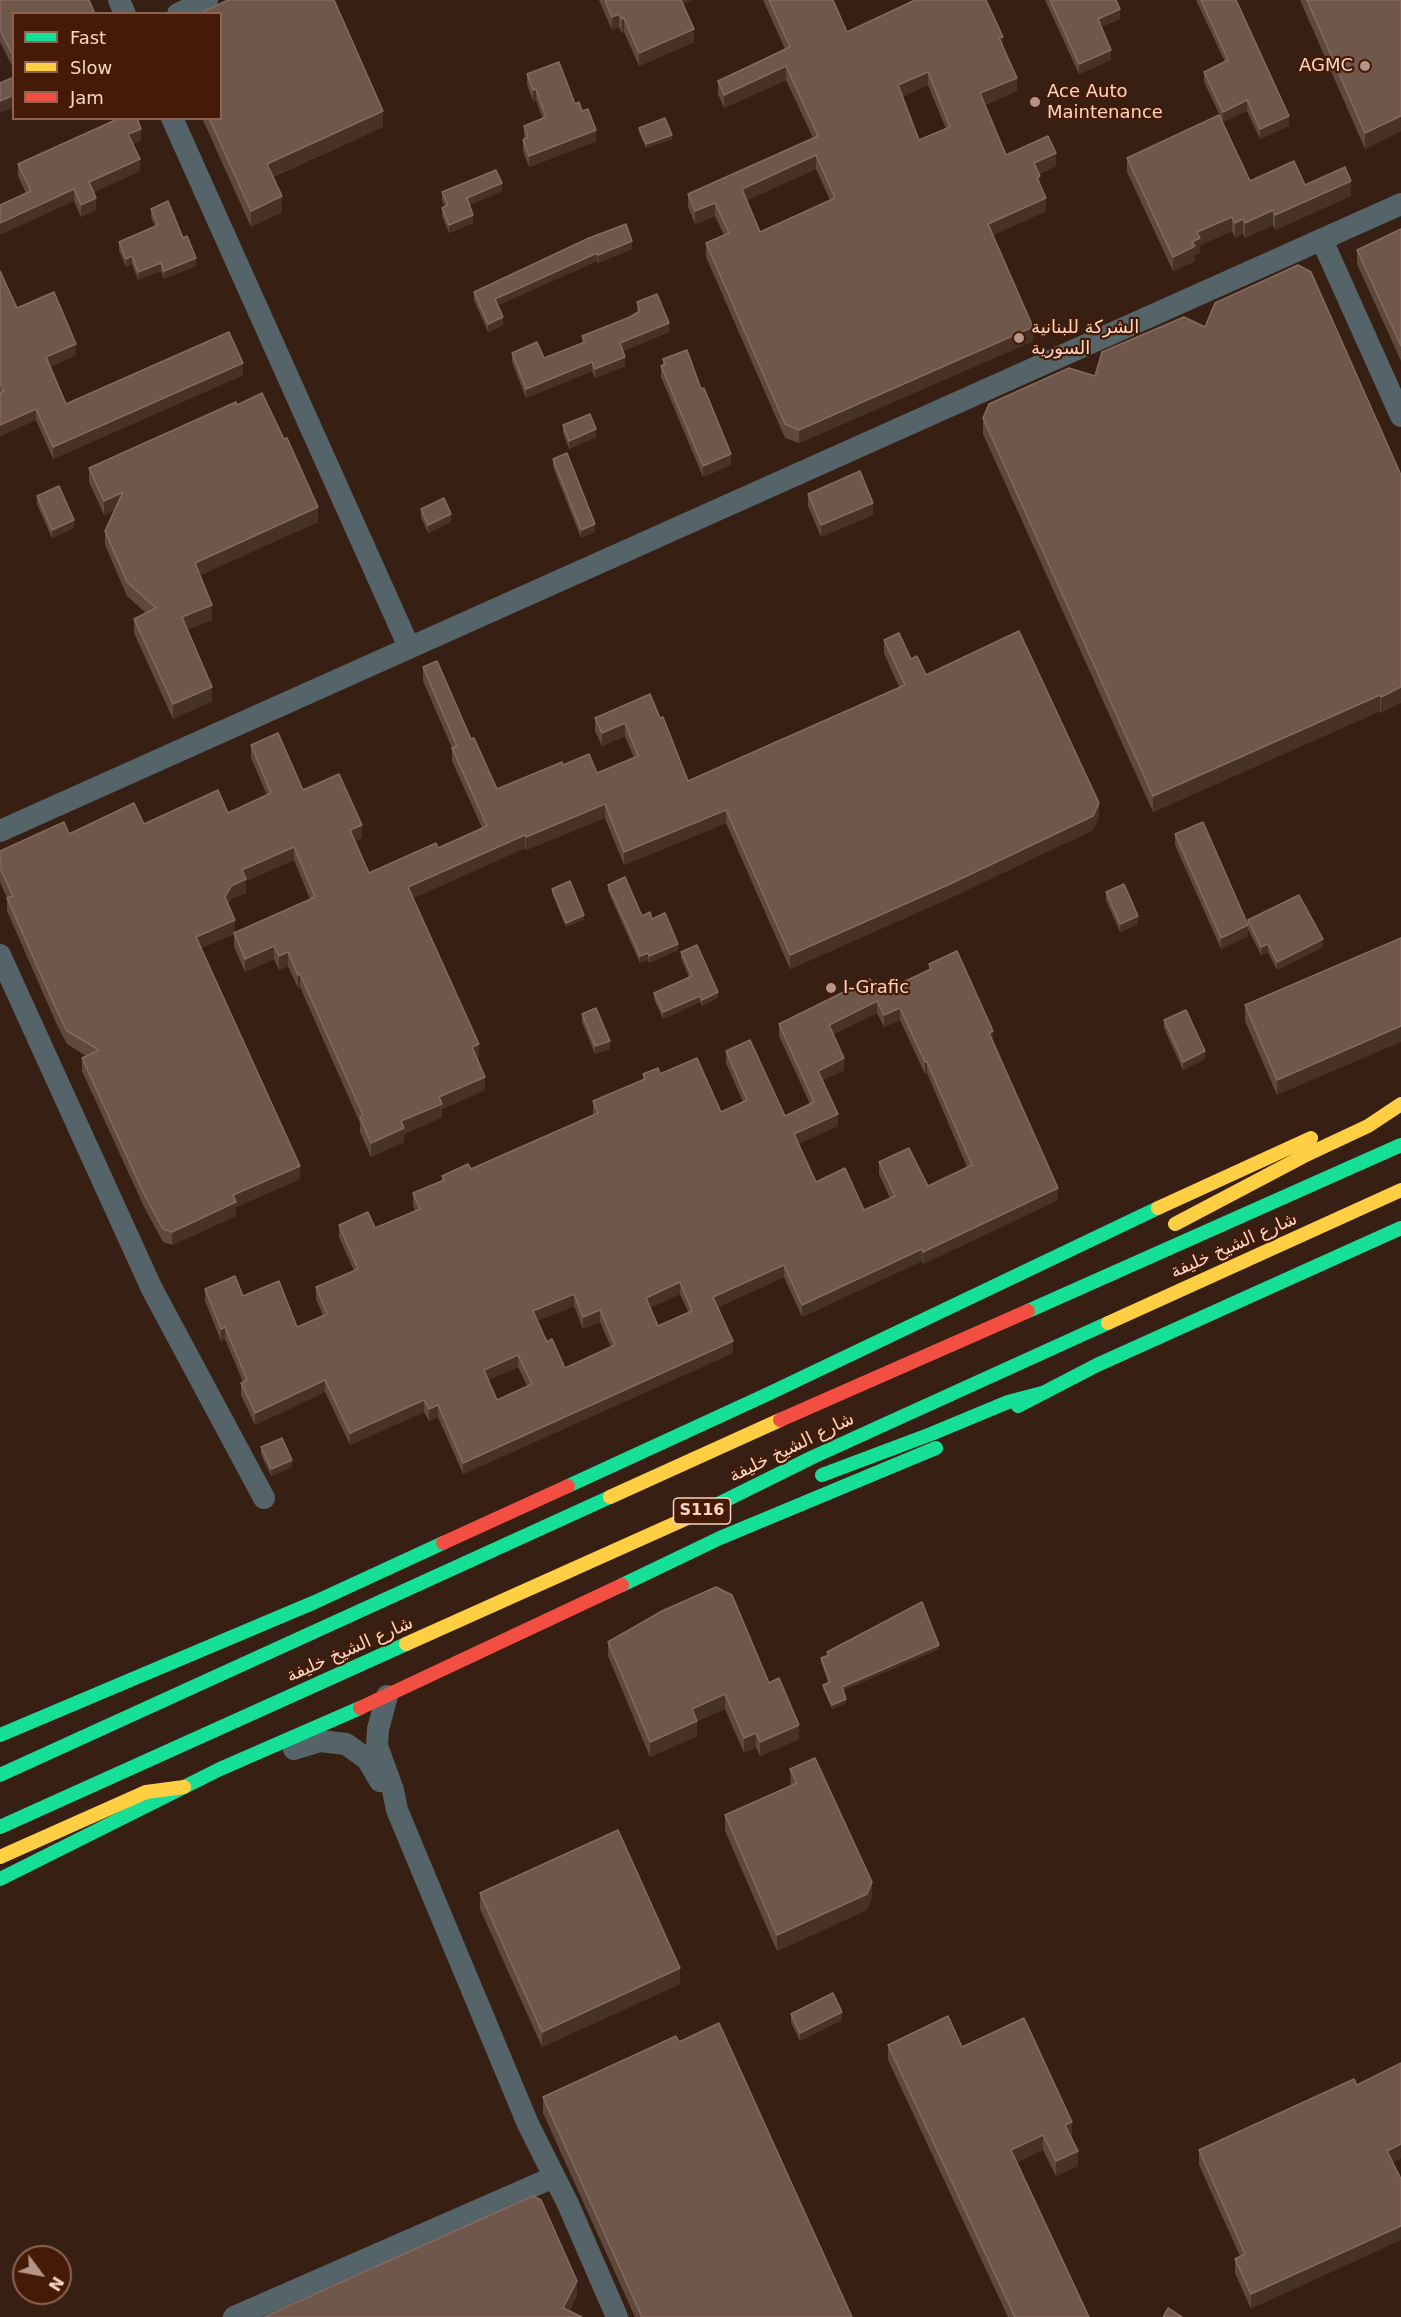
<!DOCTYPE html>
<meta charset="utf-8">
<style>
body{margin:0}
#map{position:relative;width:1401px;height:2317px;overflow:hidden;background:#371f14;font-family:"DejaVu Sans",sans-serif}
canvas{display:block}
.legend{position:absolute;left:12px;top:12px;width:210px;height:108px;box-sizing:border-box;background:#451a06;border:2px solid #8d6452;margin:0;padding:8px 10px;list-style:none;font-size:18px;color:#f8d4c5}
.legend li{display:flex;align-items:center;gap:12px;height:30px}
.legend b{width:30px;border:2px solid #8d6452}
.north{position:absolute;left:12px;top:2245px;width:60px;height:60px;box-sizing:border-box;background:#451a06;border:2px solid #8d6452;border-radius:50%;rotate:122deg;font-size:16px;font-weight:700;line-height:24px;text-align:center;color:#f8d4c5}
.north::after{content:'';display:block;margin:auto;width:21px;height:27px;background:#b49587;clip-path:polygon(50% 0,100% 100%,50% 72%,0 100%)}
</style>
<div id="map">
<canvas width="1401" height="2317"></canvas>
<ul class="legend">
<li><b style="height:8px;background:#16e098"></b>Fast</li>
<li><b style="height:8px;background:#ffcf43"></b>Slow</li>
<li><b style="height:8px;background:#f24e42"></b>Jam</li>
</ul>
<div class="north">N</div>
</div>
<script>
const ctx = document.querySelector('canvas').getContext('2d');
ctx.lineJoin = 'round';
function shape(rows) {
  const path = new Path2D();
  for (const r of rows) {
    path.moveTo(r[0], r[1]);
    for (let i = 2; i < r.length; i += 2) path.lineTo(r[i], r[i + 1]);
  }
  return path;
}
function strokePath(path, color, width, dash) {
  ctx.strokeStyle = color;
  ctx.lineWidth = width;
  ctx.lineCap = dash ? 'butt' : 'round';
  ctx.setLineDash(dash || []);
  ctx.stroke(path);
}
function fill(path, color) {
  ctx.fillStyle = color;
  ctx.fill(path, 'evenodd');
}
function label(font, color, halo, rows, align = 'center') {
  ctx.font = font + ' "DejaVu Sans","Noto Naskh Arabic",sans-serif';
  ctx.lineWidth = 4.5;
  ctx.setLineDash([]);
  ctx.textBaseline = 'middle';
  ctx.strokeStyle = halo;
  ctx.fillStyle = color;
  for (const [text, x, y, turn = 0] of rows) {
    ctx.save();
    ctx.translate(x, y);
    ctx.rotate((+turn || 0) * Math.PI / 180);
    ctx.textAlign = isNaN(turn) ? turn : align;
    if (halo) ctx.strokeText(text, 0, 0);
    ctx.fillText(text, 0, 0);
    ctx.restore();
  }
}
const street = shape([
 [119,0,125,14],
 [178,14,207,0],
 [172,118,409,647],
 [1322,240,1401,416],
 [0,831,1401,204],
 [0,955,152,1289,264,1498],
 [387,1696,378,1729,377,1746,393,1790,397,1810,528,2124,568,2204,617,2317],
 [294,1749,320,1741,346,1744,367,1759,380,1781],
 [234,2317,554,2177]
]);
const fast = shape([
 [1028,1311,1401,1145],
 [1018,1406,1097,1365,1401,1228],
 [822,1475,931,1434,1008,1402,1042,1393],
 [568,1486,768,1394,1158,1208],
 [714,1506,813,1457,1108,1323],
 [622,1585,720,1538,936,1448],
 [0,1735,315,1602,443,1543],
 [0,1775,610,1497],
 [0,1827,406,1644],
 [0,1879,220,1769,360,1708]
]);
const slow = shape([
 [1158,1208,1311,1138],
 [1175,1224,1304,1156,1368,1126,1401,1104],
 [1108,1323,1401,1190],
 [610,1497,780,1420],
 [406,1644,714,1506],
 [0,1857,146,1792,184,1787]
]);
const jam = shape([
 [780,1420,1028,1311],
 [443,1543,568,1486],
 [360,1708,622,1585]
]);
const wall = shape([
 [0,0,14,14,14,70,0,42],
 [599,0,692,0,683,4,694,42,639,66,624,32,622,33,619,27,612,30],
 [763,0,833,0,847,32,1003,47,1017,91,985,105,1006,155,1056,166,1039,174,1040,186,1046,211,993,235,1033,341,799,443,785,438,706,257,706,243,724,235,715,216,695,224,688,207,688,194,813,138,786,80,724,108,718,94,718,81,785,49],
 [928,85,946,129,919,140,902,97],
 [816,169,830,200,760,232,747,200],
 [1045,0,1116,0,1120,19,1101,27,1111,60,1079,74],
 [1196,0,1236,0,1289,126,1260,139,1247,111,1223,122,1204,82,1204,72,1225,62],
 [1300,0,1401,0,1401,131,1365,149],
 [527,74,575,104,582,111,596,141,529,167,523,151,523,140,524,139,524,126,543,119,536,100,533,101,527,85],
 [202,118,220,118,383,127,273,177,282,212,251,227],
 [639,128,672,139,646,148,639,132],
 [141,141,133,144,140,171,94,192,96,210,81,217,74,201,26,193,18,176,18,164],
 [1127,158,1250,181,1305,185,1351,196,1275,230,1273,225,1245,238,1243,234,1235,238,1232,231,1200,245,1200,253,1195,255,1195,261,1173,271,1127,172],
 [502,191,469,205,473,223,449,233,442,216,442,208,445,207,442,200,442,192],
 [151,209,196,266,164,279,161,271,138,280,132,264,126,267,119,250,119,242,155,227,151,217],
 [1401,229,1401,361,1357,264,1357,250],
 [589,238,632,249,598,263,597,261,498,305,503,325,488,332,474,300,474,292],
 [0,271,17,308,76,355,50,367,66,404,243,375,53,459,36,420,0,436],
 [637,302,669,332,623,351,625,366,595,378,592,371,526,398,512,362,512,353,544,358,582,343,582,336,630,317,637,313],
 [663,359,701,389,731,465,703,477,661,377,661,366,663,365],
 [983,418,1401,475,1381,713,1380,711,1153,812,983,434],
 [563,425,596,437,569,449,563,433],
 [553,459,595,532,581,538,553,467],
 [89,468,318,522,200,575,212,620,187,629,212,701,173,719,134,633,134,619,146,613,127,596,105,545,105,531,114,510,104,515,89,482],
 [808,494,873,515,821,537,808,506],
 [37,496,74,528,52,538,37,504],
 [421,509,451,522,428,533,421,517],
 [884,640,911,659,926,675,1099,817,1093,830,950,898,790,969,726,823,624,865,605,818,526,850,525,848,413,898,479,1057,477,1058,485,1090,442,1109,442,1117,404,1134,404,1142,371,1157,360,1132,360,1123,300,987,298,988,288,966,279,970,274,959,245,972,234,947,234,934,201,948,300,1179,236,1207,236,1216,172,1245,163,1242,144,1207,82,1071,82,1058,86,1056,67,1044,57,1025,7,911,7,898,0,882,0,851,69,834,228,813,267,795,251,758,251,745,303,790,362,838,355,841,369,873,438,848,482,828,452,761,452,748,423,681,423,667,471,739,497,789,563,765,597,773,634,758,625,736,602,746,595,731,595,718,660,718,688,781,899,687,884,653],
 [294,860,310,899,235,933,228,904,231,899,246,893,246,881],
 [1175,834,1248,925,1248,920,1323,947,1277,970,1268,952,1261,955,1248,929,1248,936,1221,949,1175,845],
 [608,885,642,916,652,919,678,950,649,963,648,960,640,963,608,891],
 [552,889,584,919,566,927,552,893],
 [1106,892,1138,924,1120,932,1106,900],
 [1401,938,1277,1095,1245,1021,1245,1005],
 [681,952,718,998,702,1006,700,1002,663,1019,654,999,654,993,689,977,681,958],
 [929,964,993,1041,1058,1200,923,1264,922,1261,802,1317,784,1277,718,1307,733,1353,463,1474,438,1417,429,1421,424,1412,350,1445,325,1392,255,1425,241,1395,241,1383,243,1382,225,1339,221,1341,205,1301,205,1289,243,1296,297,1327,323,1316,316,1299,316,1287,354,1271,339,1237,339,1225,375,1228,415,1211,413,1205,413,1193,442,1181,442,1176,471,1169,594,1115,593,1113,593,1101,643,1080,643,1074,660,1074,721,1112,743,1102,726,1063,726,1051,785,1116,810,1104,779,1036,779,1024,878,994,929,971],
 [877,1013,884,1027,900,1020,925,1074,927,1073,967,1167,928,1186,879,1162,879,1174,890,1198,864,1210,816,1182,798,1144,838,1126,823,1080,844,1070,834,1034],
 [680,1294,688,1312,658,1326,650,1308],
 [574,1306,583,1329,600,1322,611,1347,565,1368,547,1342,537,1321],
 [518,1367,527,1386,497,1400,488,1380],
 [582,1014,610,1049,595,1054,582,1022],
 [1164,1020,1205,1059,1183,1070,1164,1028],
 [261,1447,292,1467,271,1476,261,1454],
 [608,1642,769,1683,799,1739,760,1756,756,1747,744,1753,725,1709,697,1721,697,1736,650,1757,608,1656],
 [939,1649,843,1690,846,1703,832,1709,823,1689,823,1685,828,1682,821,1662,821,1658,827,1656,827,1652],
 [790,1769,872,1897,867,1910,777,1951,725,1831,725,1815,791,1786],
 [480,1893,680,1984,542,2047,480,1909],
 [791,2014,842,2020,800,2041,791,2022],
 [679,2042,852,2317,635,2317,543,2113,543,2097],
 [888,2045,962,2047,1072,2137,1071,2137,1078,2166,1056,2176,1043,2150,1017,2162,1089,2317,1008,2317,888,2060],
 [1357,2085,1401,2158,1393,2162,1251,2309,1235,2273,1235,2259,1240,2256,1199,2165,1199,2150]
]);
const shadedWall = shape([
 [678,0,692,0,678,7],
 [1120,9,1120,19,1098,29,1098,19],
 [619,14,619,27,612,30,612,17],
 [624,18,624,32,622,33,622,19],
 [694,29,694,42,639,66,639,53],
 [1003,37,1003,50,999,38],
 [1111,50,1111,60,1079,74,1079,64],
 [786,66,786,80,724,108,724,95],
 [928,72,928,85,898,99,898,85],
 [1017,78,1017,91,980,107,980,93],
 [536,89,536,100,533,101,533,90],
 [14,95,14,107,0,113,0,101],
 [1247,100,1247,111,1223,122,1223,112],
 [383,111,383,127,267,179,267,164],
 [1289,116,1289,126,1260,139,1260,129],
 [1401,116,1401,131,1365,149,1365,133],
 [141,129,141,141,128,146,128,134],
 [596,130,596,141,529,167,529,156],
 [672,135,672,139,646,148,646,144],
 [1056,153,1056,166,1034,176,1034,163],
 [816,155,816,169,742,203,742,189],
 [140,159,140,171,89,194,89,182],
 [1040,176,1040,190,1037,178],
 [1351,181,1351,196,1275,230,1275,215],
 [502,183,502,191,467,206,467,198],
 [74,189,74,201,0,235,0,223],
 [282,196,282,212,251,227,251,211],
 [96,198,96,210,81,217,81,205],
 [1046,198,1046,211,988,237,988,224],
 [715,203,715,216,695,224,695,211],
 [1273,210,1273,225,1245,238,1245,223],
 [473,215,473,223,449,233,449,225],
 [1232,217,1232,231,1200,245,1200,253,1195,255,1195,261,1173,271,1173,257,1192,242,1197,232],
 [1243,219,1243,234,1235,238,1235,223],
 [632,241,632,249,598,263,598,255],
 [597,253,597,261,495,307,495,299],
 [132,256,132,264,126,267,126,259],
 [196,258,196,266,164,279,164,271],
 [161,263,161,271,138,280,138,272],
 [503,317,503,325,488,332,488,324],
 [669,323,669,332,620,352,620,343],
 [1033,327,1033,341,799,443,799,430],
 [76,344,76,355,46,369,46,357],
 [625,357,625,366,595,378,595,369],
 [592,362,592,371,526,398,526,389],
 [243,363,243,375,53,459,53,447],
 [36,409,36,420,0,436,0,425],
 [596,429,596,437,569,449,569,441],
 [731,454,731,465,703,477,703,466],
 [123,492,123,506,104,515,104,501],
 [873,503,873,515,821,537,821,525],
 [318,507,318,522,195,577,195,563],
 [451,514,451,522,428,533,428,525],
 [74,520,74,528,52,538,52,530],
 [595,524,595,532,581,538,581,530],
 [212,605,212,620,182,632,182,617],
 [212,687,212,701,173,719,173,704],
 [1401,687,1401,703,1381,713,1381,697],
 [1380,695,1380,711,1153,812,1153,796],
 [625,723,625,736,602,746,602,733],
 [1099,803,1099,817,1093,830,950,898,790,969,790,955],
 [605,804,605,818,526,850,526,837],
 [726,810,726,823,624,865,624,852],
 [362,825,362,838,350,843,350,830],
 [525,835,525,848,408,900,408,887],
 [294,847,294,860,246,881,246,893,231,899,225,910,225,897,242,870],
 [584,915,584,919,566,927,566,923],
 [1138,916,1138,924,1120,932,1120,924],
 [235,920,235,933,196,951,196,937],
 [1248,925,1248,936,1221,949,1221,938],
 [1323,939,1323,947,1277,970,1277,962],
 [678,944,678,950,649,963,649,956],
 [1268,944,1268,952,1261,955,1261,947],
 [274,946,274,959,245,972,245,959],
 [288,952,288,966,279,970,279,956],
 [648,953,648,960,640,963,640,956],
 [300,974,300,987,298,988,298,975],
 [718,992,718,998,702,1006,702,1000],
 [700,996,700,1002,663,1019,663,1012],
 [877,1001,877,1013,829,1036,829,1025],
 [900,1008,900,1020,884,1027,884,1015],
 [1401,1026,1401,1042,1277,1095,1277,1080],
 [993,1031,993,1043,989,1033],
 [610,1041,610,1049,595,1054,595,1046],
 [479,1044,479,1057,472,1060,472,1047],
 [1205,1051,1205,1059,1183,1070,1183,1062],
 [844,1058,844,1070,818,1082,818,1071],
 [925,1062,927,1062,927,1073,925,1074],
 [485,1077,485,1090,442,1109,442,1117,404,1134,404,1142,371,1157,371,1143,401,1121,439,1097],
 [838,1114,838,1126,794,1146,794,1134],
 [300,1166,300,1179,236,1207,236,1216,172,1245,172,1232,233,1195],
 [1058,1188,1058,1200,923,1264,923,1252],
 [922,1249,922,1261,802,1317,802,1305],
 [784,1265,784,1277,713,1309,713,1297],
 [680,1282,680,1294,646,1310,646,1298],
 [574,1294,574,1306,533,1323,533,1311],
 [600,1310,600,1322,583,1329,583,1317],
 [225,1327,225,1339,221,1341,221,1329],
 [733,1341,733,1353,463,1474,463,1463],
 [518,1355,518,1367,484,1382,484,1370],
 [325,1380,325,1392,255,1425,255,1413],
 [424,1400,424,1412,350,1445,350,1433],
 [438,1405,438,1417,429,1421,429,1409],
 [292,1460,292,1467,271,1476,271,1469],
 [939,1645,939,1649,842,1691,842,1687],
 [725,1694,725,1709,692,1723,692,1709],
 [846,1699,846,1703,832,1709,832,1705],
 [697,1721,697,1736,650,1757,650,1742],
 [799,1725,799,1739,760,1756,760,1742],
 [756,1733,756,1747,744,1753,744,1738],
 [872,1882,872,1897,867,1910,777,1951,777,1935],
 [680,1968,680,1984,542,2047,542,2032],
 [842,2012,842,2020,800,2041,800,2033],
 [1072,2122,1072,2137,1065,2140,1065,2125],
 [1043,2135,1043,2150,1011,2165,1011,2150],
 [1401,2144,1401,2158,1387,2165,1387,2151],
 [1078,2151,1078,2166,1056,2176,1056,2161],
 [1401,2226,1401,2240,1251,2309,1251,2294],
 [577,2281,577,2296,567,2317,563,2308]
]);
const building = shape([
 [0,0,89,0,95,14,14,14,14,58,0,30,0,0],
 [228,0,334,0,383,111,267,164,282,196,251,211,209,118,220,118,220,14,198,14,228,0],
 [605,0,681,0,694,29,639,53,624,18,622,19,619,14,612,17,605,0],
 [769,0,833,0,847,32,915,0,986,0,1003,37,999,38,1017,78,980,93,1006,155,1048,136,1056,153,1034,163,1040,176,1037,178,1046,198,988,224,1033,327,799,430,785,424,706,243,729,233,715,203,695,211,688,194,818,136,786,66,724,95,718,81,790,47,769,0],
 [928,72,950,127,919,140,898,85,928,72],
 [816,155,835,198,760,232,742,189,816,155],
 [1050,0,1116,0,1120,9,1098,19,1111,50,1079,64,1050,0],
 [1201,0,1236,0,1289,116,1260,129,1247,100,1223,112,1204,72,1228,60,1201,0],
 [1307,0,1401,0,1401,116,1365,133,1307,0],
 [559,62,575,104,579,102,582,111,588,109,596,130,529,156,523,140,528,137,524,126,546,117,536,89,533,90,527,74,559,62],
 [14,77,14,95,0,101,0,83,14,77],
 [1219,115,1250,181,1294,161,1305,185,1345,167,1351,181,1275,215,1273,210,1245,223,1243,219,1235,223,1232,217,1197,232,1200,238,1192,242,1195,246,1173,257,1127,158,1219,115],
 [120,118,137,118,141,129,128,134,140,159,89,182,96,198,81,205,74,189,0,223,0,205,31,191,18,164,120,118],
 [665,118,672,135,646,144,639,128,665,118],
 [496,170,502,183,467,198,473,215,449,225,442,208,448,205,442,192,496,170],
 [168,201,183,238,187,236,196,258,164,271,161,263,138,272,132,256,126,259,119,242,158,225,151,209,168,201],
 [626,224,632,241,598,255,597,253,495,299,503,317,488,324,474,292,589,238,626,224],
 [1401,229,1401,346,1357,250,1401,229],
 [1298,265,1311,272,1401,475,1401,687,1381,697,1380,695,1153,796,983,418,989,404,1069,368,1095,376,1102,352,1184,317,1205,327,1215,303,1298,265],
 [0,271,17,308,54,292,76,344,46,357,66,404,229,332,243,363,53,447,36,409,0,425,0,393,4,391,0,383,0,271],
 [657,294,669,323,620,343,625,357,595,369,592,362,526,389,512,353,537,342,544,358,585,342,582,336,630,317,640,311,637,302,657,294],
 [687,350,701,389,704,388,731,454,703,466,661,366,665,364,663,359,687,350],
 [262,393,284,439,287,438,318,507,195,563,212,605,182,617,212,687,173,704,134,619,156,608,127,582,105,531,123,492,104,501,89,468,236,402,237,405,262,393],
 [590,414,596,429,569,441,563,425,590,414],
 [567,453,595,524,581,530,553,459,567,453],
 [860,471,873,503,821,525,808,494,860,471],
 [59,486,74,520,52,530,37,496,59,486],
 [444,498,451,514,428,525,421,509,444,498],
 [1019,631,1099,803,1093,816,950,884,790,955,726,810,624,852,605,804,526,837,525,835,408,887,479,1044,472,1047,485,1077,439,1097,442,1104,401,1121,404,1128,371,1143,360,1118,363,1115,300,974,298,975,288,952,279,956,274,946,245,959,234,933,315,897,294,847,242,870,246,879,231,886,225,897,235,920,196,937,300,1166,233,1195,236,1202,172,1232,163,1229,144,1194,82,1058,99,1050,67,1031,57,1011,7,898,13,896,0,868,0,851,64,822,69,834,134,803,144,824,218,790,228,813,271,793,251,745,278,733,303,790,339,774,362,825,350,830,369,873,436,843,438,848,487,826,452,748,457,746,423,667,437,661,471,739,474,738,497,789,562,762,563,765,589,754,597,773,638,756,625,723,602,733,595,718,650,694,660,718,663,717,688,781,905,685,884,640,899,633,911,659,917,656,926,675,1019,631],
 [1203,822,1248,925,1221,938,1175,834,1203,822],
 [625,877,642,916,650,912,652,919,665,913,678,944,649,956,648,953,640,956,608,885,625,877],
 [570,881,584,915,566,923,552,889,570,881],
 [1124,884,1138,916,1120,924,1106,892,1124,884],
 [1299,895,1323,939,1277,962,1268,944,1261,947,1248,920,1299,895],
 [1401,938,1401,1026,1277,1080,1245,1005,1401,938],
 [697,945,718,992,702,1000,700,996,663,1012,654,993,692,976,681,952,697,945],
 [957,951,993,1031,989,1033,1058,1188,923,1252,922,1249,802,1305,784,1265,713,1297,733,1341,463,1463,438,1405,429,1409,424,1400,350,1433,325,1380,255,1413,241,1383,247,1380,225,1327,221,1329,205,1289,235,1276,243,1296,279,1281,297,1327,327,1314,316,1287,358,1269,339,1225,368,1212,375,1228,420,1209,413,1193,444,1180,442,1176,468,1164,471,1169,598,1113,593,1101,645,1079,643,1074,658,1068,660,1074,697,1058,721,1112,747,1100,726,1051,750,1040,785,1116,814,1102,779,1024,870,979,878,994,931,969,929,964,957,951],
 [877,1001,884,1015,900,1008,925,1062,927,1062,972,1165,928,1186,909,1148,879,1162,895,1196,864,1210,845,1168,816,1182,794,1134,838,1114,818,1071,844,1058,829,1025,877,1001],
 [680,1282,692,1311,658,1326,646,1298,680,1282],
 [574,1294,583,1317,600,1310,615,1345,565,1368,552,1339,547,1342,533,1311,574,1294],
 [518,1355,532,1384,497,1400,484,1370,518,1355],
 [596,1008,610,1041,595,1046,582,1014,596,1008],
 [1186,1010,1205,1051,1183,1062,1164,1020,1186,1010],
 [282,1438,292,1460,271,1469,261,1447,282,1438],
 [716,1587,732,1595,769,1683,779,1678,799,1725,760,1742,756,1733,744,1738,725,1694,692,1709,697,1721,650,1742,608,1642,662,1611,716,1587],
 [922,1602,939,1645,842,1687,846,1699,832,1705,823,1685,830,1682,821,1658,829,1655,827,1652,922,1602],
 [815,1758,872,1882,867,1894,777,1935,725,1815,797,1783,790,1769,815,1758],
 [618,1830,680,1968,542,2032,480,1893,618,1830],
 [833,1993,842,2012,800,2033,791,2014,833,1993],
 [948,2016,962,2047,1024,2018,1072,2122,1065,2125,1078,2151,1056,2161,1043,2135,1011,2150,1089,2317,1015,2317,888,2045,948,2016],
 [719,2023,852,2317,642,2317,543,2097,676,2036,679,2042,719,2023],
 [1401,2063,1401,2144,1387,2151,1401,2179,1401,2226,1251,2294,1235,2259,1245,2254,1199,2150,1354,2079,1357,2085,1401,2063],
 [533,2196,541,2200,577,2281,563,2308,582,2317,264,2317,533,2196],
 [1168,2308,1182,2317,1163,2317,1168,2308]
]);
const markers = [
 [1365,66,6,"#b49587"],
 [1035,102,6,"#b49587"],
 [1019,338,6,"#b49587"],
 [831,988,6,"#b49587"]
];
const shields = [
 [702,1511,57]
];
const shieldNames = [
 ["S116",702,1511]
];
const poiNames = [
 ["AGMC",1353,66,"right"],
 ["Ace Auto",1047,92],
 ["Maintenance",1047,113],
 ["الشركة للبنانية",1031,328],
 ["السورية",1031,349],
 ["I-Grafic",843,988]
];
const streetNames = [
 ["شارع الشيخ خليفة",1234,1246,-24],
 ["شارع الشيخ خليفة",792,1448,-26],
 ["شارع الشيخ خليفة",350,1650,-24]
];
strokePath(street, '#556468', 22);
strokePath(fast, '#16e098', 14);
strokePath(slow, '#ffcf43', 14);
strokePath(jam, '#f24e42', 14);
fill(wall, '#5f483d');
fill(shadedWall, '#483127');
fill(building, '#70574c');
strokePath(building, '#856a5f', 1.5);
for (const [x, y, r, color] of markers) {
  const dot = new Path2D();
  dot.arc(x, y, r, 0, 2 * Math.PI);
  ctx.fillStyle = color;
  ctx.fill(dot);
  strokePath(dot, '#451a06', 2);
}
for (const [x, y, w] of shields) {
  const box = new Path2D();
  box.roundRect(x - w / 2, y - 13, w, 26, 4.5);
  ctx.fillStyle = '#451a06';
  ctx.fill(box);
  strokePath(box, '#f8d4c5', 1.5);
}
label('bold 16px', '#f8d4c5', null, shieldNames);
label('18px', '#f8d4c5', '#451a06', poiNames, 'left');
label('18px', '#f8d4c5', '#451a06', streetNames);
</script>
